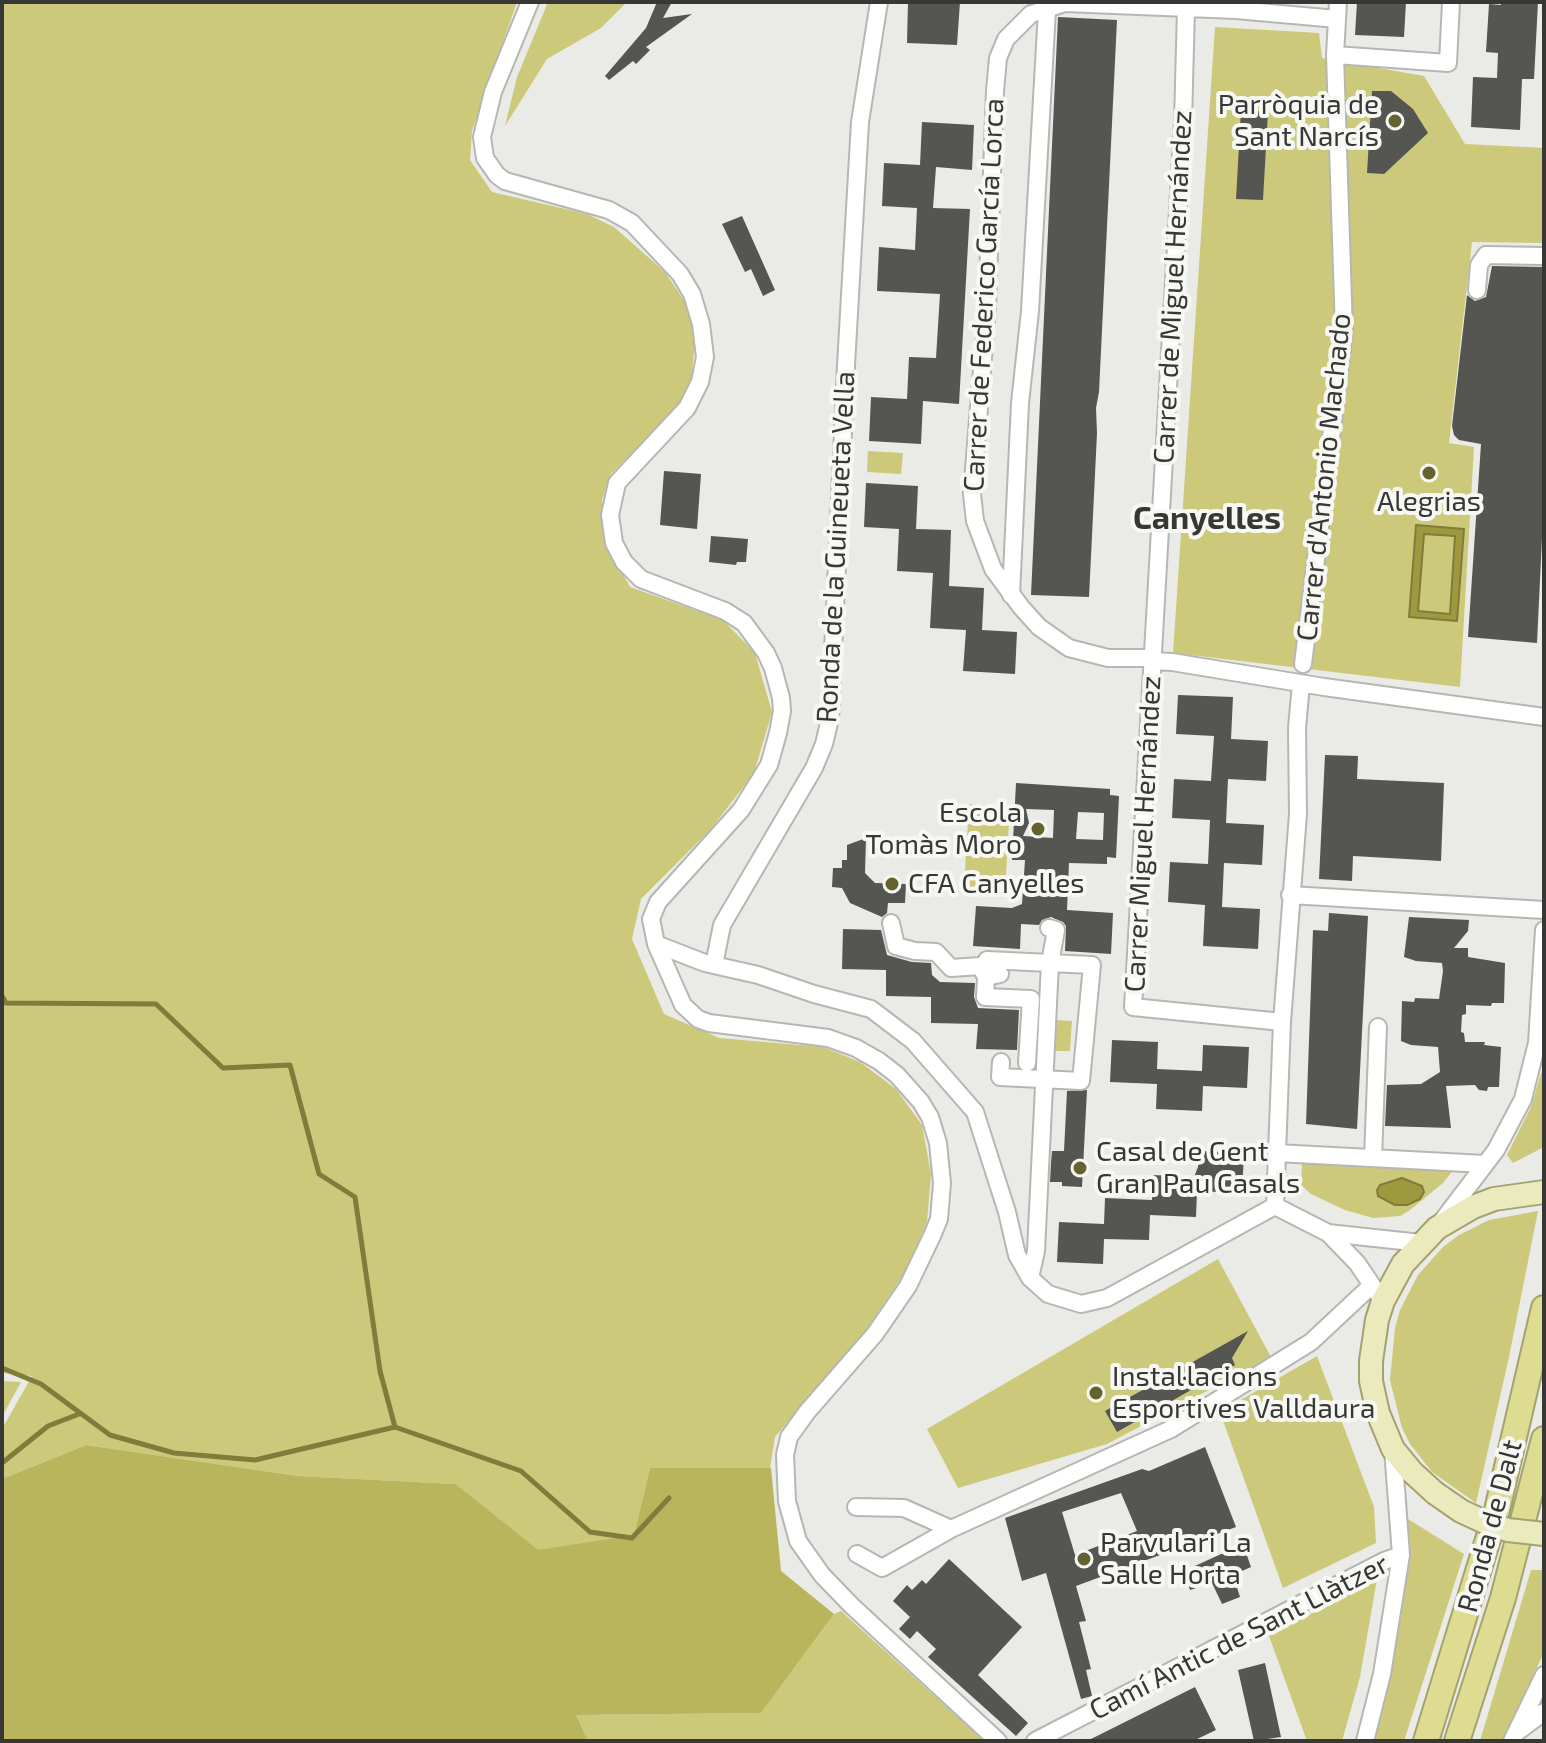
<!DOCTYPE html>
<meta charset="utf-8">
<style>
body{margin:0}
#map{position:relative;width:1546px;height:1743px;overflow:hidden;background:#eaeae6;font-family:"Exo 2",sans-serif}
canvas{display:block}
.frame{position:absolute;inset:0;border:4px solid #373735;pointer-events:none}
</style>
<div id="map">
<canvas width="1546" height="1743"></canvas>
<div class="frame"></div>
</div>
<script>
const ctx = document.querySelector('canvas').getContext('2d');
ctx.lineJoin = 'round';
function fill(path, color) {
  ctx.fillStyle = color;
  ctx.fill(path, 'evenodd');
}
function shape(rows) {
  const path = new Path2D();
  for (const r of rows) {
    path.moveTo(r[0], r[1]);
    for (let i = 2; i < r.length; i += 2) path.lineTo(r[i], r[i + 1]);
  }
  return path;
}
function strokePath(path, color, width, dash) {
  ctx.strokeStyle = color;
  ctx.lineWidth = width;
  ctx.lineCap = dash ? 'butt' : 'round';
  ctx.setLineDash(dash || []);
  ctx.stroke(path);
}
function label(font, color, halo, rows, align = 'center') {
  ctx.font = font + ' "Exo 2",sans-serif';
  ctx.lineWidth = 8;
  ctx.setLineDash([]);
  ctx.textBaseline = 'middle';
  ctx.strokeStyle = halo;
  ctx.fillStyle = color;
  for (const [text, x, y, turn = 0] of rows) {
    ctx.save();
    ctx.translate(x, y);
    ctx.rotate((+turn || 0) * Math.PI / 180);
    ctx.textAlign = isNaN(turn) ? turn : align;
    if (halo) ctx.strokeText(text, 0, 0);
    ctx.fillText(text, 0, 0);
    ctx.restore();
  }
}
const green = shape([
 [2,2,517,2,472,131,470,160,492,192,587,214,614,227,665,272,689,308,695,342,691,382,675,410,611,474,602,500,605,541,630,587,723,620,755,653,772,712,754,773,711,829,641,899,632,939,664,1014,719,1038,823,1047,860,1062,896,1089,922,1125,931,1174,927,1222,907,1269,860,1339,775,1437,770,1468,650,1468,634,1535,538,1551,456,1484,298,1476,86,1445,2,1479,2,1429,32,1376,2,1373],
 [548,2,627,2,601,28,547,59,505,126,517,77],
 [1215,27,1319,33,1322,58,1424,76,1465,144,1544,148,1544,243,1472,242,1449,443,1474,447,1460,687,1173,653],
 [868,451,903,453,901,474,867,472],
 [969,804,1010,806,1005,889,964,887],
 [1056,1020,1072,1021,1070,1051,1055,1051],
 [1541,1073,1544,1074,1544,1147,1513,1163,1507,1155,1531,1107],
 [1302,1162,1454,1169,1443,1183,1410,1210,1400,1216,1373,1218,1345,1210,1311,1194,1301,1185],
 [1538,1211,1509,1357,1476,1503,1432,1472,1410,1444,1402,1428,1390,1380,1395,1328,1400,1310,1418,1275,1443,1247,1459,1235,1489,1220],
 [1218,1259,1271,1357,1107,1444,958,1488,927,1429],
 [1317,1356,1374,1507,1376,1543,1283,1588,1220,1412],
 [2,1381,21,1382,2,1417],
 [1408,1519,1464,1554,1404,1741,1373,1741,1404,1590],
 [1531,1570,1544,1570,1544,1652,1503,1741,1480,1741],
 [1377,1579,1360,1677,1342,1741,1307,1741,1269,1636],
 [841,1611,984,1741,588,1741,576,1715,761,1713,834,1614]
]);
const forest = shape([
 [86,1445,298,1476,456,1484,538,1550,634,1535,650,1468,771,1468,781,1571,834,1614,761,1713,576,1715,588,1741,2,1741,2,1479]
]);
const water = shape([
 [1416,525,1464,529,1457,621,1409,617,1416,525],
 [1424,534,1455,536,1450,614,1418,611,1424,534],
 [1402,1178,1422,1186,1424,1192,1420,1199,1407,1205,1395,1205,1378,1196,1377,1190,1380,1185,1402,1178]
]);
const stream = shape([
 [2,996,6,1003,156,1004,223,1068,290,1065,319,1174,355,1197,380,1371,395,1427,521,1471,590,1532,632,1538,669,1498],
 [2,1368,41,1384,110,1435,174,1453,255,1460,395,1427],
 [2,1463,48,1426,79,1414]
]);
const building = shape([
 [657,2,672,2,663,18,692,14,646,47,650,50,636,64,633,61,609,80,605,76,646,28],
 [908,2,960,2,957,45,907,43],
 [1357,2,1406,2,1404,37,1355,35],
 [1501,2,1538,2,1534,79,1522,79,1520,130,1471,127,1473,77,1497,78,1498,53,1486,52,1489,4,1501,5],
 [1058,17,1117,20,1099,392,1096,408,1097,433,1089,597,1031,595],
 [1372,91,1391,91,1413,109,1428,133,1384,174,1367,173],
 [1241,110,1268,112,1263,200,1236,199],
 [922,122,974,125,972,170,936,167,933,208,970,209,959,404,923,401,921,444,869,441,871,397,907,399,909,357,936,358,940,294,877,291,879,247,915,250,917,208,882,206,884,163,920,165],
 [742,216,775,290,763,296,751,269,745,272,722,224],
 [1492,266,1544,267,1544,496,1537,643,1468,637,1481,444,1459,440,1454,435,1452,426,1467,295,1475,301,1486,297],
 [664,471,701,474,697,529,660,525],
 [866,483,918,486,916,529,951,530,949,586,984,588,982,630,1017,632,1015,674,963,671,966,630,930,628,933,573,897,571,899,529,864,527],
 [711,536,748,539,746,562,737,562,736,565,709,562],
 [1178,695,1233,697,1231,739,1268,741,1266,781,1228,779,1226,823,1264,825,1262,865,1224,863,1222,907,1260,909,1258,949,1203,946,1205,905,1168,902,1170,862,1208,864,1210,820,1172,818,1174,779,1211,781,1214,736,1176,734],
 [1325,755,1358,756,1357,779,1444,783,1441,861,1353,856,1352,881,1319,879],
 [1016,783,1110,789,1110,795,1119,796,1116,858,1107,857,1107,864,1069,863,1067,910,1113,913,1111,954,1065,951,1066,926,1063,922,1051,917,1042,920,1039,925,1021,924,1020,949,973,946,976,906,1012,908,1022,904,1025,860,1012,860],
 [1026,809,1054,810,1053,838,1023,836,1029,823],
 [1078,812,1104,813,1103,840,1076,839],
 [866,838,865,873,875,883,906,884,905,903,888,903,887,913,882,917,850,903,842,888,832,887,833,868,842,868,842,860,847,860,847,845],
 [1329,913,1368,916,1357,1129,1306,1124,1313,930,1328,931],
 [1409,917,1469,920,1468,931,1454,948,1468,948,1468,957,1505,963,1504,1003,1492,1003,1491,1006,1466,1005,1466,1014,1462,1015,1461,1032,1464,1033,1465,1042,1485,1042,1484,1045,1501,1047,1499,1087,1488,1087,1487,1091,1479,1090,1475,1085,1446,1086,1451,1128,1385,1126,1387,1085,1421,1084,1440,1072,1438,1047,1411,1045,1401,1041,1402,1001,1414,1002,1415,998,1439,999,1443,971,1442,963,1416,961,1404,957],
 [843,929,881,930,887,955,912,962,931,963,932,975,940,982,975,983,974,997,978,1008,1019,1010,1017,1050,976,1049,978,1024,931,1023,931,997,886,996,886,970,842,969],
 [1112,1040,1158,1042,1157,1069,1202,1071,1203,1045,1249,1047,1247,1088,1203,1086,1202,1111,1156,1109,1157,1084,1110,1082],
 [1087,1090,1082,1187,1062,1186,1062,1182,1050,1182,1051,1163,1052,1151,1064,1151,1067,1091],
 [1199,1151,1244,1153,1242,1193,1197,1191,1196,1217,1150,1215,1149,1240,1104,1239,1103,1264,1057,1262,1059,1222,1104,1224,1105,1198,1152,1200,1153,1175,1194,1177,1198,1167],
 [1248,1331,1232,1358,1235,1365,1117,1432,1105,1411],
 [1205,1447,1236,1527,1076,1586,1086,1621,1079,1622,1091,1669,1086,1670,1092,1696,1081,1699,1046,1573,1022,1581,1005,1518,1142,1469,1149,1471],
 [1121,1493,1137,1531,1075,1555,1062,1512],
 [1243,1544,1251,1567,1233,1575,1240,1597,1222,1604,1212,1583,1190,1590,1184,1571],
 [949,1559,1022,1627,978,1675,1028,1723,1016,1736,928,1657,936,1649,917,1631,910,1639,899,1629,910,1617,893,1601,907,1585,912,1590,922,1580,926,1584],
 [1265,1663,1281,1737,1254,1741,1238,1670],
 [1195,1687,1216,1730,1193,1741,1087,1741]
]);
const minor = shape([
 [530,2,493,92,482,137,485,158,497,175,505,181,609,210,632,223,680,274,692,294,701,324,705,357,700,382,687,408,617,483,610,515,614,543,624,562,641,579,725,611,744,623,766,653,773,668,781,698,782,711,778,733,769,765,741,810,658,902,651,919,656,944,705,963,758,975,814,994,871,1009,913,1041,975,1112,1007,1212,1017,1255,1030,1278,1048,1294,1081,1304,1107,1298,1275,1206],
 [1186,8,1183,122,1133,1007,1282,1022],
 [1337,19,1236,10,1065,3,1031,14,1006,39,998,58,995,91,987,308,972,494,975,521,993,569,1021,607,1039,627,1069,648,1108,658,1150,658,1152,661,1172,662,1324,687,1544,717],
 [1335,55,1448,63,1451,2],
 [1477,290,1479,265,1486,255,1544,256],
 [1011,595,1020,403,1030,311,1047,10],
 [1303,664,1344,332,1335,55,1338,2],
 [1290,895,1544,910],
 [891,923,896,946,915,951,936,952,951,968,980,966,986,977,1000,974],
 [656,944,683,1005,698,1019,709,1023,828,1038,856,1048,879,1061,897,1075,921,1102,930,1117,938,1143,942,1183,939,1219,932,1236,908,1286,875,1334,807,1412,789,1437,785,1455,787,1501,798,1541,822,1575,852,1606,998,1741],
 [714,965,722,925,814,768,824,744,830,719,846,365,860,122,879,2],
 [1001,1062,1000,1077,1081,1081,1092,965,987,960,985,997,1031,999,1027,1063],
 [1276,1153,1485,1164],
 [1373,1158,1378,1027],
 [1275,1206,1282,1022,1298,814,1297,728,1301,684],
 [1275,1206,1328,1233,1357,1263,1378,1294],
 [1442,1221,1496,1150,1523,1099,1537,1043,1544,930],
 [1328,1233,1421,1243],
 [1030,1278,1036,1251,1050,963,1056,930,1049,928],
 [856,1507,904,1508,951,1529],
 [857,1554,882,1568,951,1529,1171,1429,1311,1342,1372,1285],
 [1517,1732,1544,1712],
 [1035,1741,1384,1561,1401,1555],
 [1365,1741,1382,1674,1401,1555,1393,1449],
 [1512,1741,1544,1675]
]);
const major = shape([
 [1435,1493,1412,1472,1393,1449,1378,1413,1371,1381,1371,1361,1377,1320,1383,1301,1403,1264,1437,1228,1473,1207,1494,1199,1544,1192]
]);
const highway = shape([
 [1426,1741,1497,1510,1544,1308],
 [1457,1741,1503,1598,1544,1439]
]);
const majorBridge = shape([
 [1435,1493,1461,1511,1489,1524,1508,1530,1544,1534]
]);
const markers = [
 [1395,121,8,"#64622e"],
 [1429,473,8,"#64622e"],
 [1038,829,8,"#64622e"],
 [892,884,8,"#64622e"],
 [1080,1168,8,"#64622e"],
 [1096,1393,8,"#64622e"],
 [1084,1559,8,"#64622e"]
];
const poiNames = [
 ["Parròquia de",1379,105,"right"],
 ["Sant Narcís",1379,137,"right"],
 ["Alegrias",1429,502,"center"],
 ["Escola",1022,813,"right"],
 ["Tomàs Moro",1022,845,"right"],
 ["CFA Canyelles",908,884],
 ["Casal de Gent",1096,1152],
 ["Gran Pau Casals",1096,1184],
 ["Instal·lacions",1112,1377],
 ["Esportives Valldaura",1112,1409],
 ["Parvulari La",1100,1543],
 ["Salle Horta",1100,1575]
];
const streetNames = [
 ["Carrer de Miguel Hernández",1173,287,-87],
 ["Carrer de Federico García Lorca",984,295,-87],
 ["Carrer d'Antonio Machado",1324,477,-84],
 ["Ronda de la Guineueta Vella",836,547,-87],
 ["Carrer Miguel Hernández",1143,834,-87],
 ["Ronda de Dalt",1490,1526,-75],
 ["Camí Antic de Sant Llàtzer",1239,1637,-27]
];
const quarterNames = [
 ["Canyelles",1207,518]
];
fill(green, '#ccc97a');
fill(forest, '#b9b55c');
fill(water, '#9e993f');
strokePath(water, '#7f7c3c', 2);
strokePath(stream, '#7f7c3c', 5);
fill(building, '#555551');
strokePath(minor, '#b6b6b2', 20);
strokePath(major, '#a4a271', 26);
strokePath(highway, '#a4a271', 28);
strokePath(minor, '#fff', 16);
strokePath(major, '#ebeabd', 22);
strokePath(highway, '#dedc91', 24);
strokePath(majorBridge, '#a4a271', 26, []);
strokePath(majorBridge, '#ebeabd', 22);
for (const [x, y, r, color] of markers) {
  const dot = new Path2D();
  dot.arc(x, y, r, 0, 2 * Math.PI);
  ctx.fillStyle = color;
  ctx.fill(dot);
  strokePath(dot, '#f7f7f3', 3);
}
label('28px', '#373735', '#f7f7f3', poiNames, 'left');
label('28px', '#373735', '#f7f7f3', streetNames);
label('bold 32px', '#373735', '#f7f7f3', quarterNames);
</script>
